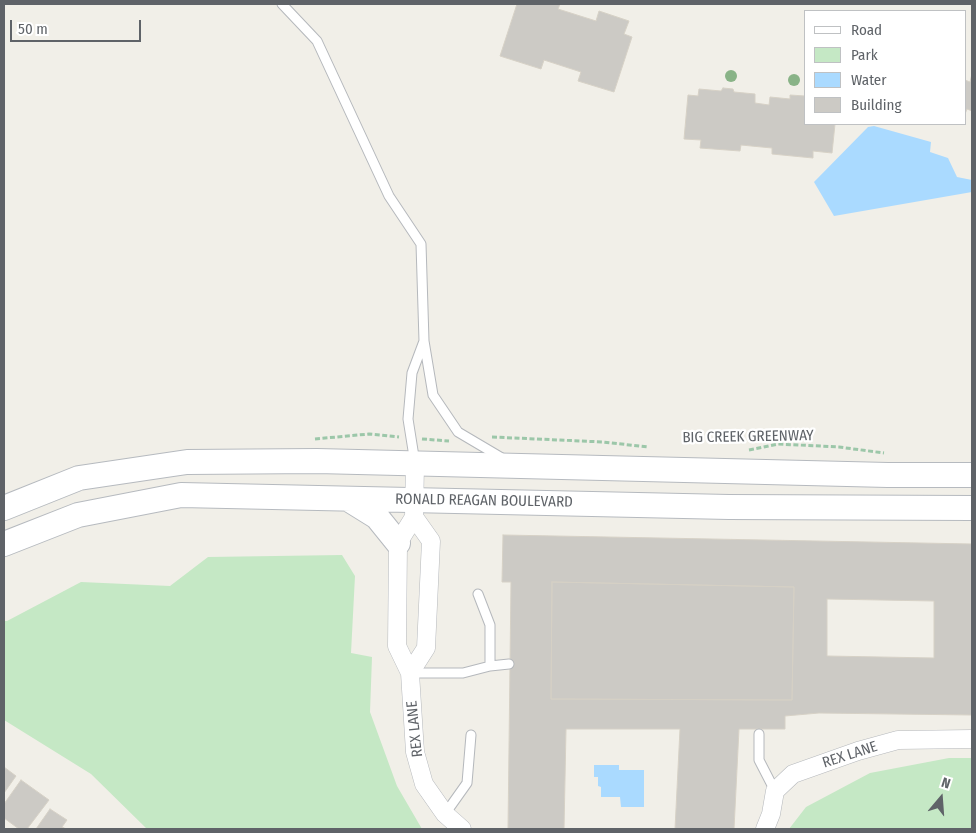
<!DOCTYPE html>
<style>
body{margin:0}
#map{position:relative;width:976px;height:833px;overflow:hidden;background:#f1efe8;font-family:"Fira Sans Condensed",sans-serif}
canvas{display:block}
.frame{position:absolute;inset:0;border:5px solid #5f6368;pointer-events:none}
.legend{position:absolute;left:804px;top:10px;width:162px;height:115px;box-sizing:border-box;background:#fff;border:1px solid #bfc1c3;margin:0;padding:6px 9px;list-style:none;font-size:15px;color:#5f6368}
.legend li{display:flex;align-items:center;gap:10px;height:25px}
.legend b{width:25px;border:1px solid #bfc1c3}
.north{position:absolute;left:916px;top:773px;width:50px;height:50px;-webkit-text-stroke:4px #fff;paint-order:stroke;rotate:18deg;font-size:14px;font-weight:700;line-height:20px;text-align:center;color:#5f6368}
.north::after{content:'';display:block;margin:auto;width:18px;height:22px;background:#5f6368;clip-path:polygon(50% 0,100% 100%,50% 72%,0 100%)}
.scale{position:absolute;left:10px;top:20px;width:131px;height:22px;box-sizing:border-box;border:2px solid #5f6368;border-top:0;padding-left:6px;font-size:15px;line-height:18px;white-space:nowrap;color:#5f6368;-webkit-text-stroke:4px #fff;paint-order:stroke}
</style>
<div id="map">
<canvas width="976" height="833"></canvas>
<div class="frame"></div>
<ul class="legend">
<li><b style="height:6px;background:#fff"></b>Road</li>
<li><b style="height:14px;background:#c5e8c5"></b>Park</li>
<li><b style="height:14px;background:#aadaff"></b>Water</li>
<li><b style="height:14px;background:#cccac5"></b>Building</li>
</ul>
<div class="north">N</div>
<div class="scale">50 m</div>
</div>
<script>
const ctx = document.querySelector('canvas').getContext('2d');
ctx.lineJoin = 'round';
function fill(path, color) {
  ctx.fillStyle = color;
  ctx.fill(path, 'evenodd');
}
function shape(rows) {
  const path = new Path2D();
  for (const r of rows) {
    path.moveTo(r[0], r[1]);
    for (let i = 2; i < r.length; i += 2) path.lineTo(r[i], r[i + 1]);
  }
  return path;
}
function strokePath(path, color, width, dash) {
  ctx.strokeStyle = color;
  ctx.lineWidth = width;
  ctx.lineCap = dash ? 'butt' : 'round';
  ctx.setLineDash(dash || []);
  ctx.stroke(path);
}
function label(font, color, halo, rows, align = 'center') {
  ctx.font = font + ' "Fira Sans Condensed",sans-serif';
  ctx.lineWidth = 4.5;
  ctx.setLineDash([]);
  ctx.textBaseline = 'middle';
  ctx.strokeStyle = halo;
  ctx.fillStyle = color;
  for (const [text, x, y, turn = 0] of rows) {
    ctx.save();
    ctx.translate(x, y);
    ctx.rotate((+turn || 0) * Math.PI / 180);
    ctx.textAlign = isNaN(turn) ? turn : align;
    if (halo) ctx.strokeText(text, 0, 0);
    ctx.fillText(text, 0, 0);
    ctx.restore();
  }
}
const green = shape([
 [342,555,355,576,351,653,372,657,370,712,397,786,422,829,147,829,91,774,4,720,4,621,7,621,81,582,170,586,208,557],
 [949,758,972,758,972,829,789,829,806,807,870,773]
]);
const water = shape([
 [874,126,931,142,930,152,948,158,957,177,972,180,972,192,834,216,814,182,868,127],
 [594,765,619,765,619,770,644,770,644,807,621,807,620,797,601,797,601,787,598,786,598,777,594,777]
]);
const building = shape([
 [517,4,560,4,558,9,596,21,599,11,629,21,624,34,632,37,614,92,578,81,581,72,544,60,541,69,500,56,517,4],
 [972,74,972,111,967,109,965,114,965,80,970,82,972,74],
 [723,88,733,89,734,92,755,94,755,103,769,105,770,97,790,99,790,95,805,96,805,124,835,124,832,153,813,151,813,158,772,154,772,148,741,145,740,151,700,148,701,140,684,139,688,95,698,96,699,89,721,91,723,88],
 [503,535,972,544,972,715,819,713,785,716,785,729,739,729,734,829,675,829,680,729,566,729,564,829,508,829,511,582,502,582,503,535],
 [552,582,794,587,792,700,551,699,552,582],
 [827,599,934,601,934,658,827,656,827,599],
 [552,582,794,587,792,700,551,699,552,582],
 [4,767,16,776,4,793,4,767],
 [21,780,49,800,27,829,19,829,4,818,4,804,21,780],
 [50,809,67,820,62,827,66,829,36,829,50,809]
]);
const path = shape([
 [492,437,603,442,648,447],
 [315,439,369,434,399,437],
 [422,439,449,441],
 [749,450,778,444,839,447,884,453]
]);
const lane = shape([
 [282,4,317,41,389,196,421,244,424,341,433,395,458,432,502,458],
 [415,463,408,419,412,373,424,341],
 [478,594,490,625,490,666],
 [410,673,463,673,490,666,509,664],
 [759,734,759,760,775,791],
 [445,814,467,783,471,735]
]);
const street = shape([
 [415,464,414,517,398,543,397,646,410,673,415,752,424,784,445,814,462,829],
 [410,673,426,648,431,541,414,517],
 [765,829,771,814,775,791,793,774,858,751,898,740,972,739]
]);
const secondary = shape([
 [348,499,377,517,398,543],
 [4,508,79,478,187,462,317,461,888,475,972,475],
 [4,544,78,515,181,495,729,507,972,508]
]);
const trees = [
 [731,76],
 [794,80]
];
const streetNames = [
 ["BIG CREEK GREENWAY",748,437,-1],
 ["RONALD REAGAN BOULEVARD",484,501,1],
 ["REX LANE",415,729,-96],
 ["REX LANE",850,755,-18]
];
fill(green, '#c5e8c5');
fill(water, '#aadaff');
fill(building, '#cccac5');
strokePath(building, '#d6d1c6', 1);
strokePath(lane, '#b5b8bc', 11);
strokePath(street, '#b5b8bc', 19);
strokePath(secondary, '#b6babf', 26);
strokePath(path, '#9cc7a9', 3, [5, 2.5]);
strokePath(lane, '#fff', 9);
strokePath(street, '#fff', 18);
strokePath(secondary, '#fff', 24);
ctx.fillStyle = '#89b387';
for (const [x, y] of trees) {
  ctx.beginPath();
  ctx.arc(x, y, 6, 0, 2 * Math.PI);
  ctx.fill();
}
label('15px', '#5f6368', '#fff', streetNames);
</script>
